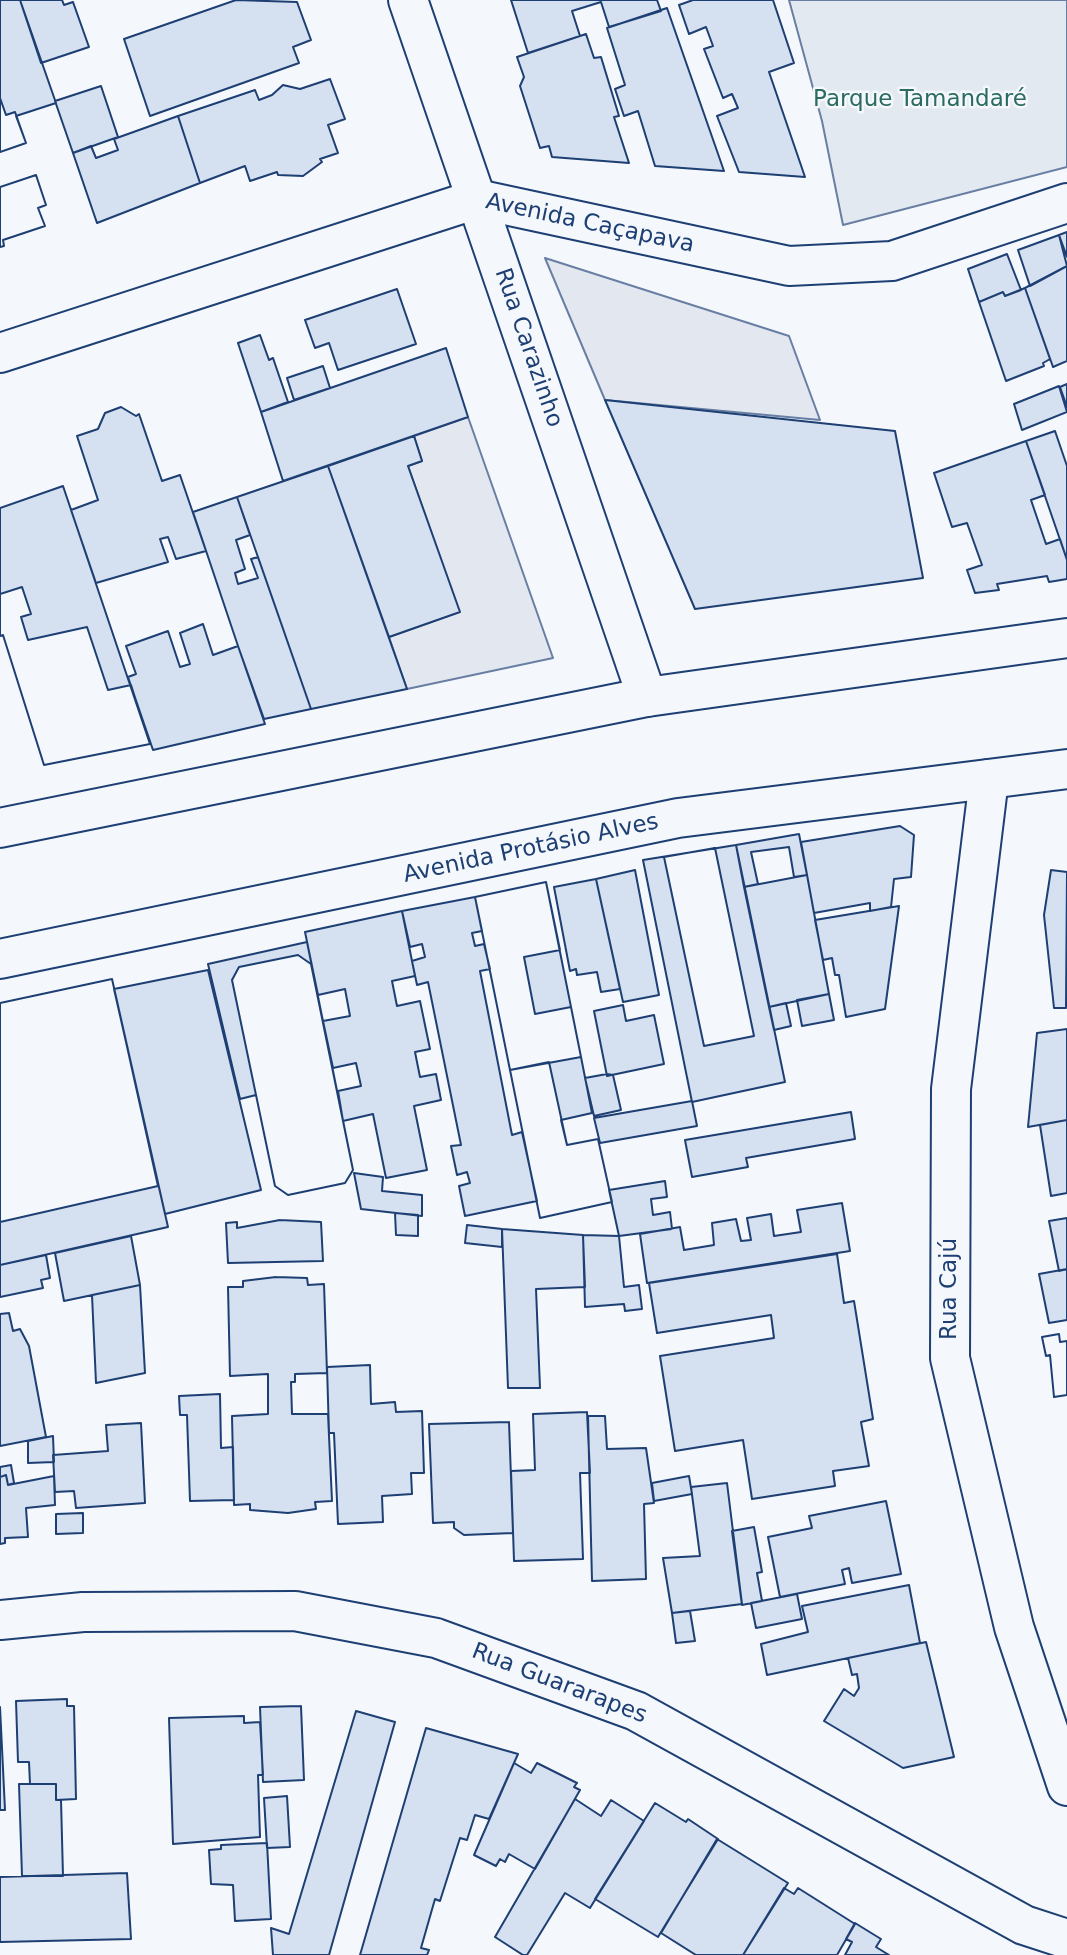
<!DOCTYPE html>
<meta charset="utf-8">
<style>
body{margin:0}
canvas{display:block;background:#f4f7fb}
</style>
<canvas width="1067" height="1955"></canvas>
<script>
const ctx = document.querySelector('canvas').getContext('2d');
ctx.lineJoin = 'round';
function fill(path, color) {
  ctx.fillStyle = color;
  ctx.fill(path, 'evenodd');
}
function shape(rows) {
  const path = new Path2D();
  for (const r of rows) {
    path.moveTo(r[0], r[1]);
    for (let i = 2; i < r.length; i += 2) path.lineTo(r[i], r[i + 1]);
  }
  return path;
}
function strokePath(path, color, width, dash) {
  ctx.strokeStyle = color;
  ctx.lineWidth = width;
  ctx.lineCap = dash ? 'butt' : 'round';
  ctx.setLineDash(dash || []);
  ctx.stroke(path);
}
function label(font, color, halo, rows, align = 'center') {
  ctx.font = font + ' "DejaVu Sans",sans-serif';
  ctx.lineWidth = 5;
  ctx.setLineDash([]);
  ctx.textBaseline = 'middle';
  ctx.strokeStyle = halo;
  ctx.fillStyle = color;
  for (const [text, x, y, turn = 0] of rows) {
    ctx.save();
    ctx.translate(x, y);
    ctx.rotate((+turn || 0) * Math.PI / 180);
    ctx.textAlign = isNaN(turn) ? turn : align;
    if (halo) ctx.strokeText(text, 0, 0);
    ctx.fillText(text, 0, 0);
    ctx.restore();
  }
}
const green = shape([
 [789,0,1067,0,1067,167,843,225,822,121,789,0]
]);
const parking = shape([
 [545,258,789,336,820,420,605,400,545,258],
 [468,417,553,658,407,689,389,637,459,612,408,466,422,461,414,436,468,417]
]);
const building = shape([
 [0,0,20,0,56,103,16,116,26,143,0,152,0,0],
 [20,0,62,0,64,5,73,2,89,47,41,63,20,0],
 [236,0,297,2,311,40,293,47,299,63,150,116,124,39,236,0],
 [511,0,657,0,661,11,609,27,601,2,572,11,580,36,528,53,511,0],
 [773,0,794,63,769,72,805,177,739,172,717,116,738,108,732,94,723,98,704,49,713,46,706,27,689,34,679,5,693,0,773,0],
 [667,8,724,171,655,166,638,111,624,116,615,89,625,85,607,28,667,8],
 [586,34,594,58,601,57,619,116,614,117,629,163,552,157,549,146,540,148,520,86,524,77,517,57,586,34],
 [330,79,345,119,328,125,338,153,320,159,322,162,303,176,278,175,277,172,250,181,245,166,200,183,178,116,255,90,259,100,272,95,283,85,300,89,330,79],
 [101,86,118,137,73,153,55,101,101,86],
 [0,98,6,115,15,112,26,143,0,152,0,98],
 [178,116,200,183,97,223,73,153,91,146,96,158,118,150,114,139,178,116],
 [36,175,46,205,38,208,45,226,3,240,4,246,0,247,0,187,36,175],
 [36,175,46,205,38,208,45,226,3,240,4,246,0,247,0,187,36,175],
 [1067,232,1067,257,1059,235,1067,232],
 [1059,235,1067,266,1030,286,1018,250,1059,235],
 [1007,254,1021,290,1005,296,1003,292,979,302,968,269,1007,254],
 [1067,266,1067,361,1053,367,1025,288,1067,266],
 [1025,288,1050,359,1043,363,1044,366,1006,381,979,302,1003,292,1005,296,1025,288],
 [397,289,416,344,338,370,329,343,315,348,305,320,397,289],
 [260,335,269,360,273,358,288,402,261,412,238,343,260,335],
 [446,348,468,417,283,481,261,412,446,348],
 [323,366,330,388,294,400,287,378,323,366],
 [1067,384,1067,407,1060,387,1067,384],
 [1059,386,1067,412,1022,430,1014,404,1059,386],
 [605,400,895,431,923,578,695,609,605,400],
 [121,407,136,416,139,414,162,481,180,475,206,551,176,559,168,537,160,539,168,562,96,583,71,510,98,500,77,436,98,429,105,413,121,407],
 [1055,431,1067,466,1067,560,1026,441,1055,431],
 [414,436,422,461,408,466,460,612,389,637,328,466,414,436],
 [1026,441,1045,495,1031,500,1046,544,1060,539,1067,560,1067,579,1049,582,1047,576,997,584,999,590,975,593,967,570,982,565,967,523,952,527,934,473,1026,441],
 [328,466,407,689,311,709,237,497,328,466],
 [63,486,150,744,44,765,3,635,0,636,0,508,63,486],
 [237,497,250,535,236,540,245,569,235,573,238,584,258,578,251,559,258,557,311,709,264,719,238,646,193,512,237,497],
 [22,587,31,614,21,617,28,640,87,627,108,690,131,685,150,744,44,765,3,635,0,636,0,594,22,587],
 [203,624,213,655,238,646,265,724,153,750,128,677,136,674,126,646,168,631,180,667,190,664,180,633,203,624],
 [900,826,914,835,911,877,894,879,891,907,870,911,870,903,814,913,801,842,900,826],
 [799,834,807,875,794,877,789,847,751,852,758,884,744,887,736,845,799,834],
 [736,845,785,1082,692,1102,643,860,736,845],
 [715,848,754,1036,704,1046,664,857,715,848],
 [635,870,659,995,623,1002,596,879,635,870],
 [1051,870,1067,872,1066,1008,1054,1008,1044,915,1051,870],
 [807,875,829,994,769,1007,744,887,807,875],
 [596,879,620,989,601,992,597,972,577,975,576,969,570,971,554,887,596,879],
 [546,882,581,1057,510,1070,475,897,546,882],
 [546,882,560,950,524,957,535,1014,571,1007,581,1057,510,1070,475,897,546,882],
 [475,897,482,931,472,933,475,946,484,944,490,969,480,971,512,1135,522,1132,537,1201,465,1216,459,1186,470,1183,467,1172,457,1175,451,1146,461,1145,428,982,417,985,412,961,425,957,422,944,410,947,402,911,475,897],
 [899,906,885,1009,846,1017,839,975,835,975,832,958,823,960,815,920,899,906],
 [402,911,415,976,392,981,397,1006,420,1001,430,1049,415,1052,420,1077,436,1074,441,1100,414,1106,427,1170,386,1178,373,1114,343,1121,338,1091,361,1086,356,1063,333,1068,323,1021,350,1016,345,989,318,995,305,932,402,911],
 [307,942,353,1170,345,1183,288,1195,275,1186,256,1095,240,1099,208,964,307,942],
 [298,955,311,964,353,1170,345,1183,288,1195,275,1186,232,980,239,967,298,955],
 [208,970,261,1190,165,1214,114,989,208,970],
 [112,979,168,1227,0,1265,0,1003,112,979],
 [112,979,158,1186,0,1222,0,1003,112,979],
 [829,994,834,1020,802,1026,797,1000,829,994],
 [786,1003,791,1026,774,1030,769,1007,786,1003],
 [623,1005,626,1021,654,1015,664,1064,607,1076,594,1011,623,1005],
 [1067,1029,1067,1120,1028,1127,1037,1033,1067,1029],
 [581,1057,592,1113,561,1120,567,1145,598,1139,612,1202,540,1218,510,1070,581,1057],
 [549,1062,567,1145,598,1139,612,1202,540,1218,510,1070,549,1062],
 [607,1074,613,1075,621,1110,594,1116,585,1078,607,1074],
 [692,1101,697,1126,600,1143,594,1118,692,1101],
 [851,1112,855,1139,746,1158,748,1167,692,1177,685,1140,851,1112],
 [1067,1120,1067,1193,1051,1196,1040,1125,1067,1120],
 [354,1173,383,1177,382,1191,422,1195,422,1216,361,1209,354,1173],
 [665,1181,667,1197,651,1199,653,1215,670,1212,672,1229,619,1236,609,1190,665,1181],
 [842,1203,850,1251,647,1283,640,1234,680,1227,684,1250,714,1245,712,1223,736,1219,741,1241,751,1240,747,1218,771,1214,774,1236,801,1232,797,1210,842,1203],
 [395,1213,418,1215,418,1236,396,1235,395,1213],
 [1067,1218,1067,1269,1059,1271,1049,1221,1067,1218],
 [280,1220,321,1222,323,1261,228,1263,226,1223,237,1222,237,1228,280,1220],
 [467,1225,502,1229,502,1247,465,1243,467,1225],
 [502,1229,583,1235,585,1287,536,1289,540,1388,508,1388,502,1229],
 [583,1235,619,1236,624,1287,639,1285,642,1309,625,1311,624,1304,585,1307,583,1235],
 [131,1236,140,1285,64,1301,55,1253,131,1236],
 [837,1254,844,1303,854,1301,873,1419,861,1422,869,1466,833,1471,835,1486,752,1499,743,1440,675,1451,660,1356,774,1338,771,1315,657,1333,649,1283,837,1254],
 [46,1255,50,1278,41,1280,43,1288,0,1297,0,1265,46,1255],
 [1067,1269,1067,1320,1049,1323,1039,1274,1067,1269],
 [276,1277,307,1278,308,1285,324,1284,327,1373,295,1374,295,1382,291,1382,292,1414,328,1414,332,1501,315,1502,316,1509,288,1513,250,1510,250,1504,234,1505,232,1416,268,1414,268,1374,230,1376,228,1287,243,1287,243,1281,276,1277],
 [140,1285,145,1373,96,1383,92,1295,140,1285],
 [9,1313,13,1331,20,1329,29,1346,46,1437,0,1446,0,1314,9,1313],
 [1059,1334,1060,1342,1067,1341,1067,1395,1054,1397,1050,1355,1046,1356,1042,1337,1059,1334],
 [1059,1334,1060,1342,1067,1341,1067,1395,1054,1397,1050,1355,1046,1356,1042,1337,1059,1334],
 [370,1365,371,1404,395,1402,396,1412,422,1411,424,1473,411,1473,412,1494,382,1496,383,1522,338,1524,334,1433,329,1433,327,1367,370,1365],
 [220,1394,221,1448,233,1447,234,1500,190,1501,187,1415,180,1415,179,1396,220,1394],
 [587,1412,590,1473,580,1473,583,1559,514,1561,511,1471,535,1470,533,1414,587,1412],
 [588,1416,605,1416,607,1449,646,1448,654,1503,644,1504,646,1579,592,1581,588,1416],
 [509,1422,513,1533,464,1535,454,1528,454,1522,433,1523,429,1424,509,1422],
 [141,1423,145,1503,76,1508,74,1491,55,1492,53,1455,108,1451,106,1425,141,1423],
 [53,1436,54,1462,28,1463,28,1441,53,1436],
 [11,1465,14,1483,8,1485,6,1475,0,1477,0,1467,11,1465],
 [6,1475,8,1485,54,1476,55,1505,26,1508,28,1537,5,1538,5,1543,0,1544,0,1477,6,1475],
 [689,1476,692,1494,654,1501,652,1483,689,1476],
 [727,1483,742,1604,672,1613,663,1558,700,1556,691,1487,727,1483],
 [886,1501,901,1574,852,1583,849,1568,842,1570,845,1584,780,1597,768,1537,812,1528,809,1516,886,1501],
 [83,1513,83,1533,56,1534,56,1514,83,1513],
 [754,1527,762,1572,757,1573,762,1601,742,1605,732,1531,754,1527],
 [909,1585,920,1643,767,1675,761,1644,808,1632,802,1606,909,1585],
 [797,1594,802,1619,756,1628,751,1603,797,1594],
 [690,1611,695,1641,676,1643,672,1613,690,1611],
 [926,1642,954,1757,903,1768,824,1721,844,1689,854,1696,859,1688,857,1674,852,1675,848,1658,926,1642],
 [67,1699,67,1706,74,1706,76,1799,56,1800,56,1784,30,1784,29,1762,18,1762,16,1701,67,1699],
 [301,1706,304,1780,263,1782,260,1707,301,1706],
 [0,1707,5,1810,0,1810,0,1707],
 [356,1711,395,1722,329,1955,273,1955,271,1928,289,1934,356,1711],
 [244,1716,244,1723,260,1722,263,1775,258,1775,260,1837,173,1844,169,1718,244,1716],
 [426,1728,518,1754,489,1819,475,1815,467,1840,460,1838,440,1901,435,1899,421,1948,429,1950,427,1955,360,1955,426,1728],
 [514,1763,531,1773,537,1763,577,1783,574,1787,580,1790,535,1869,509,1854,505,1862,500,1859,496,1866,474,1855,514,1763],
 [19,1784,56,1784,56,1800,61,1800,63,1876,22,1876,19,1784],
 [287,1796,290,1847,267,1848,264,1798,287,1796],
 [575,1799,601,1816,611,1800,644,1821,590,1908,565,1893,527,1955,523,1955,495,1937,575,1799],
 [655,1803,686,1822,688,1819,718,1839,658,1937,595,1899,655,1803],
 [717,1839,788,1883,743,1955,696,1955,661,1933,717,1839],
 [267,1843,271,1919,235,1921,233,1885,211,1884,209,1850,221,1849,221,1845,267,1843],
 [127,1873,131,1939,0,1942,0,1877,127,1873],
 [784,1888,794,1894,798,1888,855,1924,837,1955,743,1955,784,1888],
 [855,1923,881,1939,876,1947,889,1955,845,1955,852,1942,846,1939,855,1923]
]);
const minor = shape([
 [0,353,477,199,789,266,892,261,1067,203],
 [989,779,951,1089,950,1358,1014,1627,1067,1786],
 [0,1620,83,1612,295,1611,436,1638,636,1711,1024,1925,1067,1939]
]);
const tertiary = shape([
 [408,0,647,697]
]);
const primary = shape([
 [0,828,647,697,1067,638],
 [0,959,678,818,1067,769]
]);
const parkNames = [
 ["Parque Tamandaré",920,100]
];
const streetNames = [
 ["Avenida Caçapava",590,224,12],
 ["Rua Carazinho",528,348,71],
 ["Avenida Protásio Alves",531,849,-12],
 ["Rua Cajú",950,1289,-90],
 ["Rua Guararapes",559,1684,21]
];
fill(green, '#e3e9f0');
strokePath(green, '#687fa3', 2);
fill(parking, '#e3e8f0');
strokePath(parking, '#687fa3', 2);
fill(building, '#d5e0f0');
strokePath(building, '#1d3f73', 2);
strokePath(minor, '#1d3f73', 42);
strokePath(tertiary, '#1d3f73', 42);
strokePath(primary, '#1d3f73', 42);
strokePath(minor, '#f4f7fb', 38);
strokePath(tertiary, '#f4f7fb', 38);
strokePath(primary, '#f4f7fb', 38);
label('23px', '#2c6c60', '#f4f7fb', parkNames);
label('23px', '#1d3f73', '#f4f7fb', streetNames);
</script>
